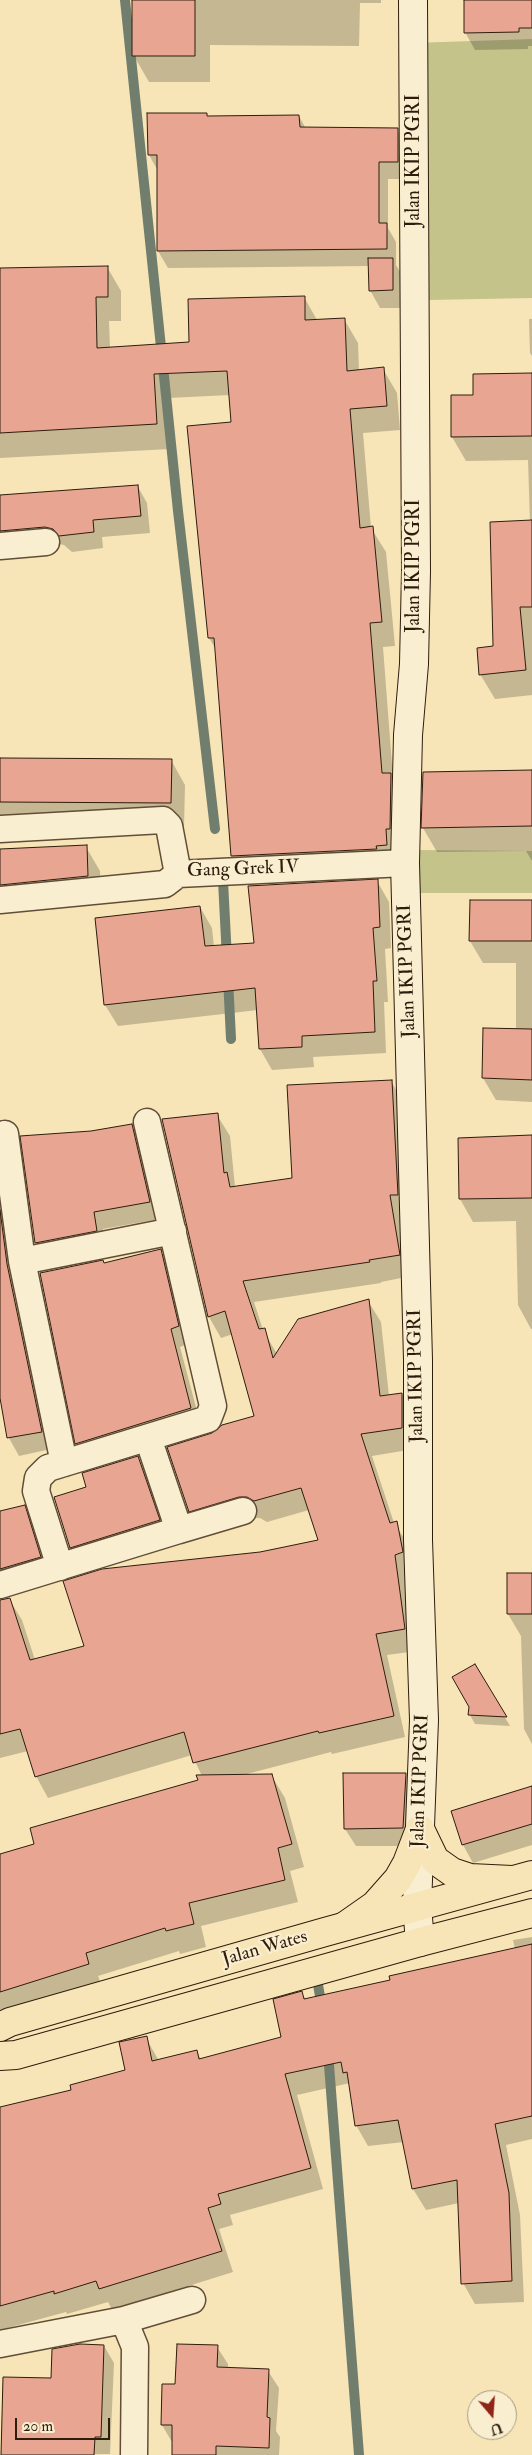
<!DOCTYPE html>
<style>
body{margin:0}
#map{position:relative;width:532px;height:2455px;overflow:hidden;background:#f7e5b7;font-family:"IM FELL Double Pica",serif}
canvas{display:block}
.north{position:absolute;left:467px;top:2390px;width:50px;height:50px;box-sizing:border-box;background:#faeed0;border:1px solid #a89a82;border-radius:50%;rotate:162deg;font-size:14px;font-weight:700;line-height:20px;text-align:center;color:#2e1c0d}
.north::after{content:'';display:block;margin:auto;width:18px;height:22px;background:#8f2418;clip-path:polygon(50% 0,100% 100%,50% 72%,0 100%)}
.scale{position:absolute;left:15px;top:2418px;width:95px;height:22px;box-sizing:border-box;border:2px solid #2e1c0d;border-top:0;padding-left:6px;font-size:15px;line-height:18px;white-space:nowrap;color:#2e1c0d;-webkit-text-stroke:4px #faeed0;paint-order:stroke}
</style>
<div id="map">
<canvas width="532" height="2455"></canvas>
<div class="north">U</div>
<div class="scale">20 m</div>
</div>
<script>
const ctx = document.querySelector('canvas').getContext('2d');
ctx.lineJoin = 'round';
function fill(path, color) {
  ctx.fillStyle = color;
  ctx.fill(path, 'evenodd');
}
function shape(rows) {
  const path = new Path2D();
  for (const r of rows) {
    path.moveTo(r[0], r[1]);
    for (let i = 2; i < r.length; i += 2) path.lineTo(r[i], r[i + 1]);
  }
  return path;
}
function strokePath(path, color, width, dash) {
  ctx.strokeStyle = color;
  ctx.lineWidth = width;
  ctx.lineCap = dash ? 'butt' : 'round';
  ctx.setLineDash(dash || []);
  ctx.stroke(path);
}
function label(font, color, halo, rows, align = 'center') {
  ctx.font = font + ' "IM FELL Double Pica",serif';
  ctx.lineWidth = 4.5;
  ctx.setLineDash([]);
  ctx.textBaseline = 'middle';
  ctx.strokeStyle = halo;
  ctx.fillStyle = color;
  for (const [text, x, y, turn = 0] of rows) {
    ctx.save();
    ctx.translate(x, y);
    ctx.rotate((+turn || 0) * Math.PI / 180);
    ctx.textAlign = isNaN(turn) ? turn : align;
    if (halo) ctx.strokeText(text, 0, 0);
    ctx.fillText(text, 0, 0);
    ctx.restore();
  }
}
const green = shape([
 [532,39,532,298,429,300,413,43],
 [416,850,532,851,532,893,416,893]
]);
const shadow = shape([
 [134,0,381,0,381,3,360,3,359,46,210,45,210,82,149,82,134,56],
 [465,0,532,0,532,46,528,46,528,49,475,50,465,32],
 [206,114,208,117,299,116,306,129,397,130,407,147,407,179,388,179,388,228,396,242,396,265,403,276,403,308,380,308,370,290,370,266,168,268,158,251,158,171,149,155],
 [107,267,121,291,121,321,109,321,110,348,190,344,304,297,317,320,344,319,358,343,359,371,383,369,397,393,400,430,363,433,371,528,386,552,395,646,383,647,393,778,404,853,246,880,232,856,217,651,209,638,232,423,230,395,168,398,170,449,0,458,0,269],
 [529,319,532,319,532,356,530,353],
 [532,376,532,695,495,699,480,674,494,648,530,522,528,460,466,461,452,437,452,397,474,396],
 [138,487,147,503,150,533,102,537,103,548,72,552,64,545,55,543,0,551,0,498],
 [0,759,171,760,185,785,184,827,0,825],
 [532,771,532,861,526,851,437,852,423,828],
 [86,847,100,871,101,900,0,908,0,851],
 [377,881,389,902,391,948,385,949,388,1002,384,1002,386,1053,313,1057,314,1067,272,1070,260,1049,258,1010,118,1026,105,1005,200,907,212,928,214,947,255,944],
 [532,902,532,1102,496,1100,483,1078,485,1029,516,1030,516,963,483,963,470,941],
 [391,1081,403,1102,411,1276,381,1282,381,1283,254,1302,263,1330,277,1354,368,1301,381,1322,389,1396,402,1394,414,1416,414,1449,372,1456,394,1523,408,1544,417,1651,387,1655,405,1737,332,1754,331,1752,243,1775,271,1775,285,1798,304,1867,290,1871,298,1902,201,1926,206,1947,180,1954,179,1951,98,1976,102,1987,0,2021,0,1856,36,1845,199,1781,202,1776,192,1755,48,1798,36,1776,28,1751,0,1758,0,1600,9,1599,22,1620,35,1660,85,1647,261,1553,319,1541,309,1510,267,1522,260,1518,251,1518,202,1532,190,1511,213,1434,256,1417,233,1334,221,1338,209,1317,217,1115,230,1136,235,1187,293,1179],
 [132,1125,141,1142,159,1219,103,1229,106,1247,46,1259,36,1243,91,1132],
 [532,1136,532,1329,531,1329,518,1305,516,1221,473,1222,460,1199,459,1139],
 [0,1154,51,1449,19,1456,9,1438,0,1392],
 [160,1250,171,1268,188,1344,180,1347,201,1426,87,1461,77,1443,104,1264],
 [138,1458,144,1469,166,1532,78,1559,71,1547,88,1488],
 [24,1506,36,1527,52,1578,1,1596,0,1598,0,1512],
 [532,1574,532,1744,524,1729,521,1636,508,1614],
 [474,1665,510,1726,475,1724,470,1715],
 [406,1774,416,1792,413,1846,356,1846,345,1829],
 [532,1787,532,1845,473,1863,463,1845,453,1812],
 [532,1937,532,2139,506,2145,520,2215,524,2302,475,2304,463,2283,459,2203,426,2210,413,2189,404,2142,368,2146,356,2125,350,2083,297,2095,323,2189,230,2215,233,2225,219,2229,233,2272,112,2310,108,2302,67,2314,66,2312,0,2330,0,2108,73,2091,127,2071,146,2038,159,2061,197,2051,201,2060,282,2038,302,1993,306,2000,392,1981,515,1949,513,1940],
 [104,2346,114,2363,110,2454,3,2455,52,2379],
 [217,2347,228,2364,228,2369,268,2371,279,2388,276,2431,280,2437,279,2455,174,2455,172,2442,162,2425,177,2385]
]);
const stream = shape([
 [125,0,178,511,215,829],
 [223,881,227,959],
 [228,978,231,1039],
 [317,1979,322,2008],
 [328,2052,359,2455]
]);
const building = shape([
 [132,0,195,0,195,56,132,56,132,0],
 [464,0,532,0,532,28,519,28,519,32,464,33,464,0],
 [147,113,207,113,207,116,299,115,300,127,398,128,398,162,379,162,379,223,387,223,387,249,157,251,157,155,148,155,147,113],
 [368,258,393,258,393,290,369,291,368,258],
 [108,266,108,297,96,297,97,348,189,342,188,299,305,296,305,320,345,318,347,371,384,367,387,406,350,409,360,528,373,526,382,622,370,623,382,773,391,773,390,829,386,829,387,845,376,846,377,849,231,856,214,638,208,638,187,426,231,422,227,371,154,374,157,424,0,433,0,268,108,266],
 [532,373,532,436,451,437,451,395,473,395,473,374,532,373],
 [138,485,141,516,93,520,94,532,59,536,53,529,45,527,0,531,0,495,138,485],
 [532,520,532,607,520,607,526,670,479,675,477,648,493,646,490,522,532,520],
 [0,758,172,759,171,803,0,802,0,758],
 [532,770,532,826,421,828,423,772,532,770],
 [87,845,88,876,0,885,0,849,87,845],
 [378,879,380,927,373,928,377,981,373,981,375,1032,302,1036,302,1047,259,1049,255,988,104,1005,95,918,200,906,205,946,254,943,248,886,378,879],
 [470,900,532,900,532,941,469,941,470,900],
 [483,1028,532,1029,532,1080,482,1078,483,1028],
 [392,1080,398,1195,390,1195,400,1255,369,1260,370,1262,243,1281,259,1329,265,1328,273,1358,298,1319,369,1299,380,1396,402,1393,402,1428,361,1434,390,1523,397,1521,403,1552,395,1555,405,1629,376,1634,394,1716,319,1733,318,1731,193,1763,184,1732,35,1777,20,1729,0,1734,0,1600,10,1598,30,1660,84,1646,63,1581,102,1569,260,1552,318,1540,301,1488,254,1501,247,1497,239,1497,189,1512,167,1447,212,1433,222,1425,254,1416,225,1311,208,1317,162,1119,218,1113,224,1173,227,1172,230,1187,292,1178,287,1085,392,1080],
 [132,1124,150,1202,94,1212,97,1231,35,1243,20,1136,91,1131,132,1124],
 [532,1135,532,1198,459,1199,458,1138,532,1135],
 [0,1210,7,1264,42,1432,7,1438,0,1398,0,1210],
 [161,1249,179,1326,171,1329,191,1408,75,1444,40,1273,103,1260,104,1263,161,1249],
 [138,1456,160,1520,70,1548,54,1497,86,1487,82,1473,138,1456],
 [25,1505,41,1557,0,1569,0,1511,25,1505],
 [507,1573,532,1573,532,1614,507,1614,507,1573],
 [475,1664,507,1717,468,1715,469,1707,452,1677,475,1664],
 [343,1773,406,1773,403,1828,344,1829,343,1773],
 [272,1774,292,1844,278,1848,285,1880,189,1903,194,1924,166,1931,165,1928,86,1953,89,1964,0,1992,0,1854,34,1844,30,1828,198,1780,196,1775,272,1774],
 [532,1786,532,1824,462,1845,451,1811,532,1786],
 [532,1944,532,2116,495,2124,509,2193,512,2281,461,2284,457,2180,412,2189,398,2120,355,2126,347,2072,343,2073,341,2062,285,2074,311,2168,218,2194,221,2204,208,2208,222,2251,99,2289,96,2281,54,2294,54,2291,0,2306,0,2107,71,2090,70,2085,125,2070,119,2042,147,2036,152,2061,197,2050,199,2059,281,2037,273,1999,302,1991,304,1999,390,1980,389,1976,532,1944],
 [80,2344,104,2345,101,2437,95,2437,94,2455,1,2455,3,2377,51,2378,52,2349,80,2344],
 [177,2344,218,2345,217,2367,269,2369,267,2417,270,2418,269,2448,216,2446,216,2455,172,2455,172,2425,161,2425,162,2384,175,2384,177,2344]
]);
const minor = shape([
 [0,546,46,542],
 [0,829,163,820,169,826,178,874,405,863],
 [0,900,165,884,178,874],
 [5,1134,22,1261,64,1463],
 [22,1261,173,1231],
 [179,1530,243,1511],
 [60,1567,36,1491,38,1478,48,1468,208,1419,213,1406,147,1122],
 [0,1585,179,1530,148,1438],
 [0,2344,124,2320],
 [134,2455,135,2347,124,2320,192,2300]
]);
const secondary = shape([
 [413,0,416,571,414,664,408,735,405,863,418,1360,418,1540,424,1720,417,1906,420,1942]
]);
const primary = shape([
 [0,2027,10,2022,325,1932,532,1875],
 [0,2056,16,2055,420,1942,532,1913]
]);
const trunk = shape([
 [420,1829,435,1860,452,1872,470,1878,512,1880],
 [345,1926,375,1905,398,1879,407,1863,420,1829]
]);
const streetNames = [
 ["Jalan IKIP PGRI",415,161,-90],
 ["Jalan IKIP PGRI",415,566,-90],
 ["Gang Grek IV",243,870,-2],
 ["Jalan IKIP PGRI",408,971,-92],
 ["Jalan IKIP PGRI",417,1376,-91],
 ["Jalan IKIP PGRI",421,1781,-88],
 ["Jalan Wates",265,1949,-16]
];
fill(green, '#c3c38a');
fill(shadow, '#0003');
strokePath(stream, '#717e6e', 10);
fill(building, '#e8a591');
strokePath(building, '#2e1c0d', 1);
strokePath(minor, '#604e38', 29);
strokePath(secondary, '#2e1c0d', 30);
strokePath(primary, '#2e1c0d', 30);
strokePath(trunk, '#2e1c0d', 30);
strokePath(minor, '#faeed0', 26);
strokePath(secondary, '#faeed0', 28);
strokePath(primary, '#f7e5b7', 28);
strokePath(trunk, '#f7e5b7', 28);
label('19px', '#2e1c0d', '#faeed0', streetNames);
</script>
